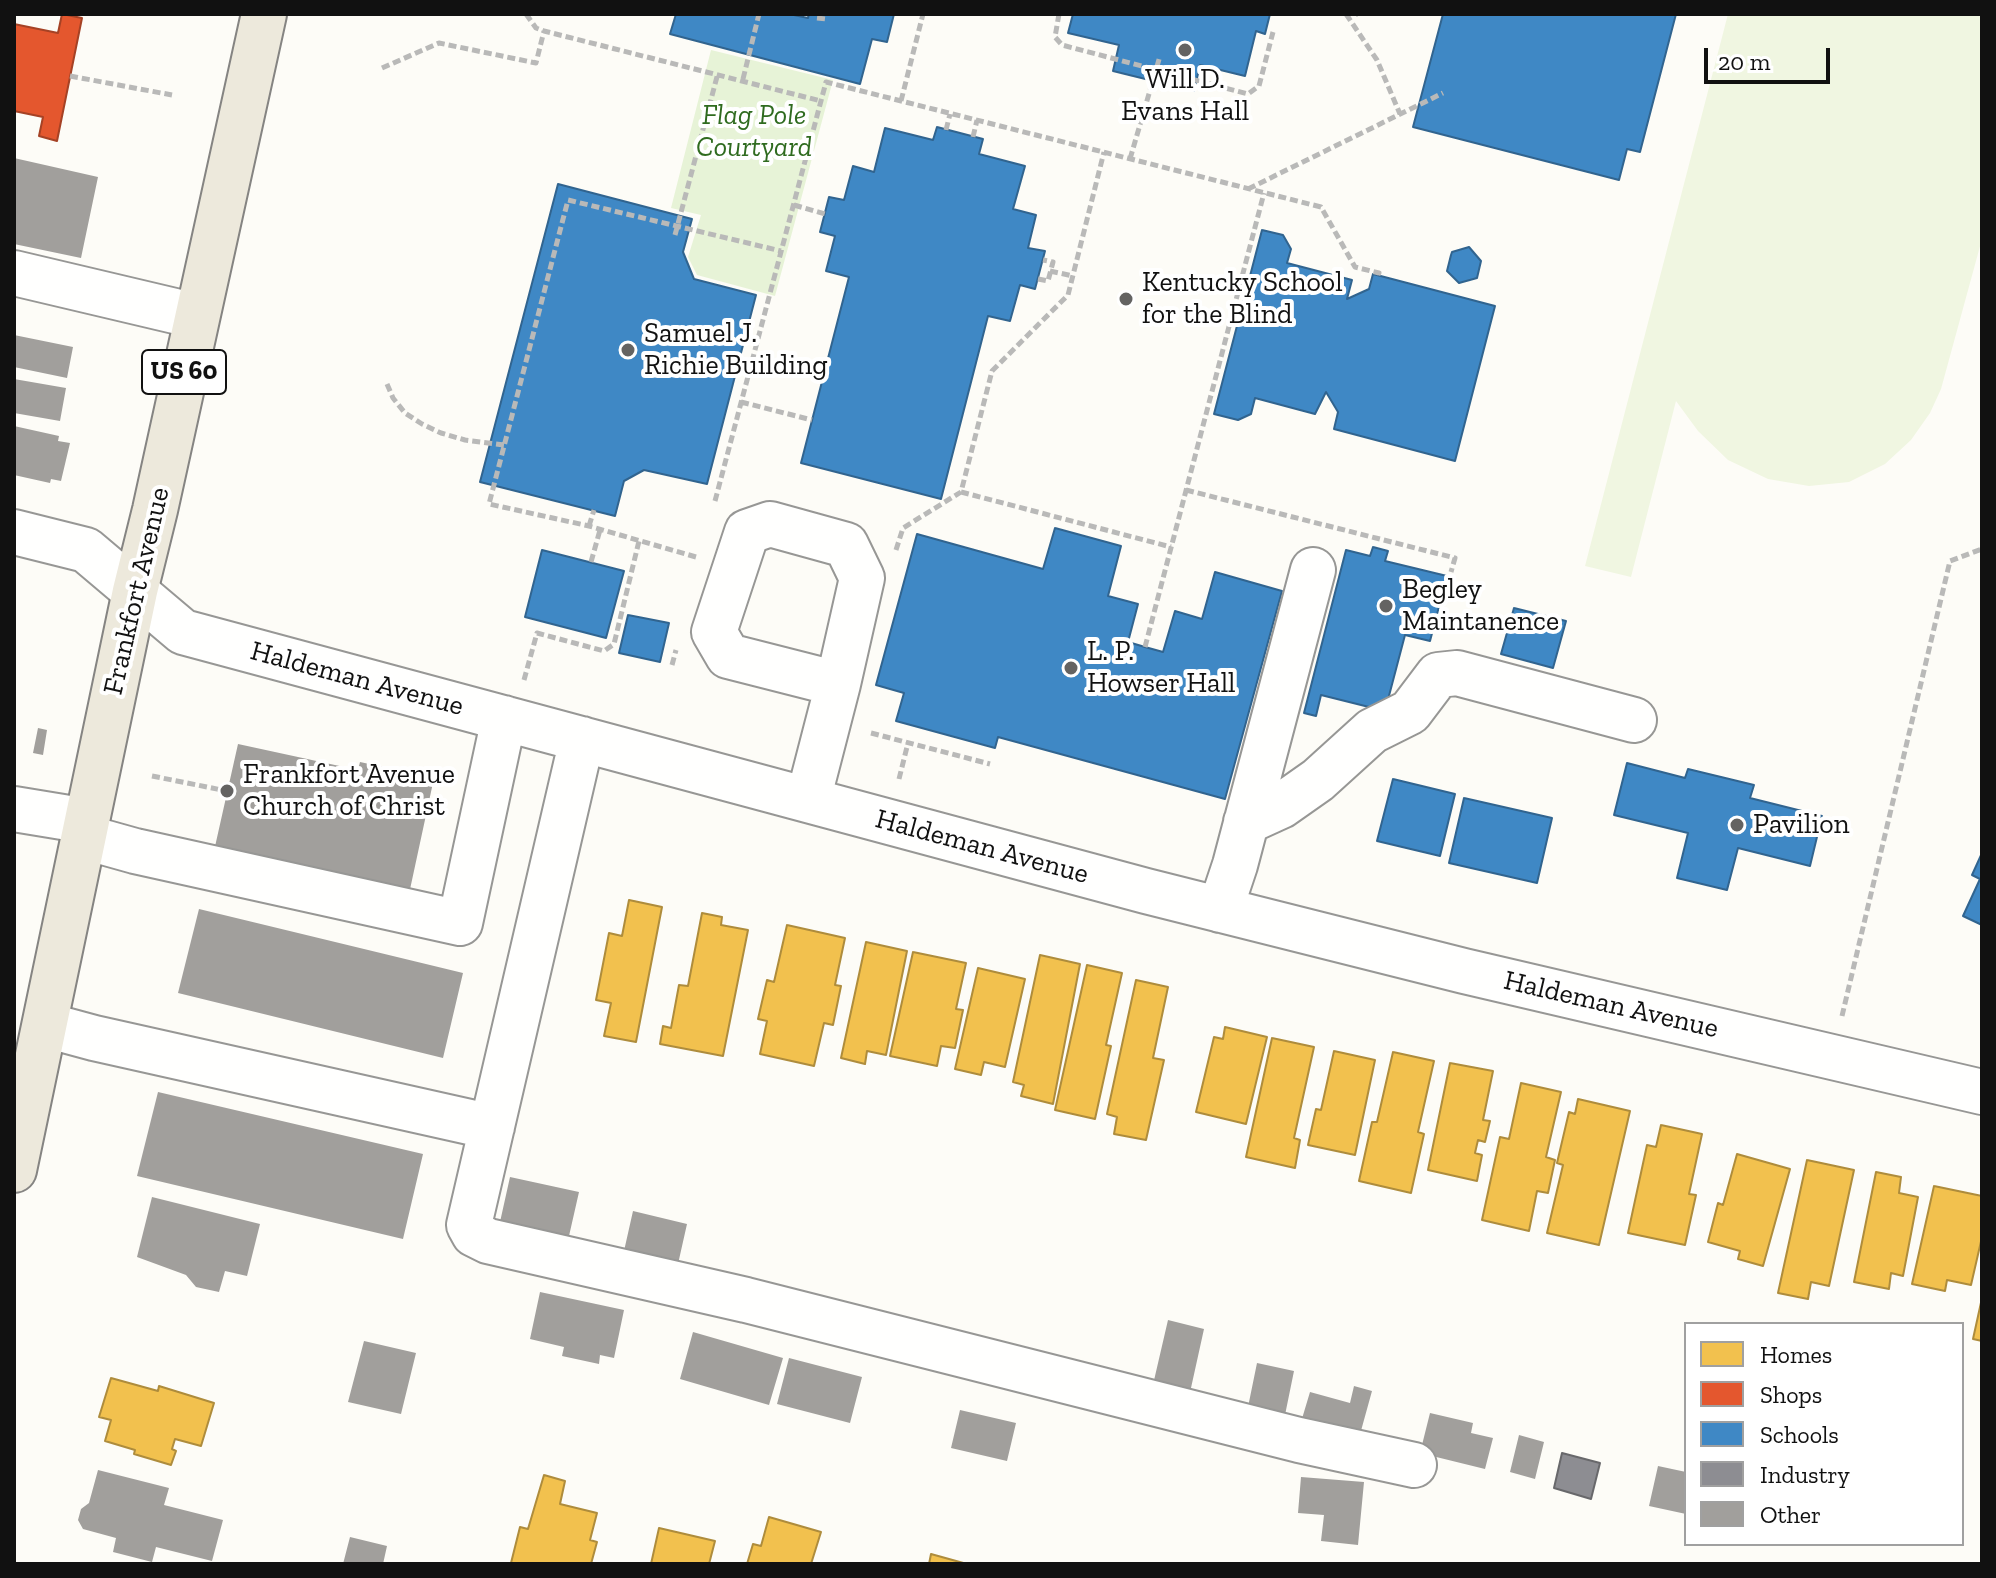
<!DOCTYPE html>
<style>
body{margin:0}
#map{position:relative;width:1996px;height:1578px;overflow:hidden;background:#fdfcf7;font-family:"Zilla Slab",serif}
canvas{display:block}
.frame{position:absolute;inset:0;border:16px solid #111;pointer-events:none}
.legend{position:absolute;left:1684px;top:1322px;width:280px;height:224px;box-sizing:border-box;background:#fff;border:2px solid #a0a0a0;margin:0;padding:10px 14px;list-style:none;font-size:24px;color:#111}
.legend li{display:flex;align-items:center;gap:16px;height:40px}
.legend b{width:40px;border:2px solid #a0a0a0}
.scale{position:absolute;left:1704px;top:48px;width:126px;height:36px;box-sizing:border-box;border:4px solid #111;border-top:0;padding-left:10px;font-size:24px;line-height:28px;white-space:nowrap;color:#111;-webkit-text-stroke:6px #fff;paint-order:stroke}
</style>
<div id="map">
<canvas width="1996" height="1578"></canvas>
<div class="frame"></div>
<ul class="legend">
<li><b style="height:22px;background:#f2c14e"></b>Homes</li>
<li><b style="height:22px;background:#e4572e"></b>Shops</li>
<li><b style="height:22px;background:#3f88c5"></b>Schools</li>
<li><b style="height:22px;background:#8d8d92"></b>Industry</li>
<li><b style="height:22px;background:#a19f9c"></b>Other</li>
</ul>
<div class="scale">20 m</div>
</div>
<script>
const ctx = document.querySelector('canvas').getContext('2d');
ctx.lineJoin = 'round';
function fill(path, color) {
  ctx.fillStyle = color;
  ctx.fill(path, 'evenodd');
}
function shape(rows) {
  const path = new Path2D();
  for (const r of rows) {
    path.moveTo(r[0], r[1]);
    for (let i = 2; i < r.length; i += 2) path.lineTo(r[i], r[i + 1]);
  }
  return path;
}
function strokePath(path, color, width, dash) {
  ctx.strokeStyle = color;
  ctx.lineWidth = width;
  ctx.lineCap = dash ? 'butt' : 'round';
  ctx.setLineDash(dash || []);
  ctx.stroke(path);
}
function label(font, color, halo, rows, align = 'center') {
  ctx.font = font + ' "Zilla Slab",serif';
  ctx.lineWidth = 8;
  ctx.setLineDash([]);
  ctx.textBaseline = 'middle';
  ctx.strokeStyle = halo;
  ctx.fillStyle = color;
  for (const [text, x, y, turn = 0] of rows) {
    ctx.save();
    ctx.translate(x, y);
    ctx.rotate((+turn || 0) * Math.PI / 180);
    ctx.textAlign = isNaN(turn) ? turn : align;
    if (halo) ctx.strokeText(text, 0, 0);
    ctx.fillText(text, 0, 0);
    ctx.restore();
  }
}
const green = shape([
 [711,50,833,80,775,296,697,275,688,257,701,215,671,208]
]);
const pitch = shape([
 [1728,14,1982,14,1982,239,1941,389,1930,413,1911,440,1885,464,1849,482,1809,486,1768,479,1728,460,1698,431,1676,401,1631,577,1585,566]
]);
const homes = shape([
 [629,900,662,907,636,1042,604,1036,611,1003,596,1000,609,933,622,936,629,900],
 [702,913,722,917,721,925,748,930,723,1056,660,1044,663,1026,671,1028,679,985,688,986,702,913],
 [787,925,845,938,835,985,841,986,833,1025,824,1023,814,1066,760,1054,767,1021,758,1019,767,980,774,982,787,925],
 [866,942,907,951,886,1055,867,1051,865,1064,841,1058,866,942],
 [913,952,966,963,956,1009,963,1010,955,1048,941,1046,937,1066,890,1056,913,952],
 [1040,955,1080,964,1053,1104,1021,1096,1024,1085,1013,1082,1040,955],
 [1087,965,1122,973,1106,1045,1111,1046,1095,1119,1055,1110,1087,965],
 [978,968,1025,979,1005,1067,984,1062,981,1075,955,1069,978,968],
 [1136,980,1168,987,1153,1058,1164,1060,1146,1140,1114,1134,1117,1117,1107,1114,1136,980],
 [1225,1027,1267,1037,1246,1124,1196,1112,1214,1037,1223,1039,1225,1027],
 [1272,1038,1314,1047,1294,1138,1300,1140,1295,1168,1246,1157,1272,1038],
 [1334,1051,1375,1060,1355,1155,1308,1145,1316,1109,1321,1110,1334,1051],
 [1393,1052,1434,1061,1418,1132,1424,1134,1411,1193,1359,1181,1372,1122,1377,1122,1393,1052],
 [1450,1063,1493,1071,1483,1120,1490,1121,1485,1142,1478,1140,1475,1153,1482,1155,1477,1181,1428,1170,1450,1063],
 [1521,1083,1561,1092,1546,1157,1555,1160,1548,1193,1537,1191,1529,1231,1482,1220,1500,1137,1509,1139,1521,1083],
 [1578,1099,1630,1111,1599,1245,1547,1233,1563,1165,1557,1163,1569,1112,1575,1114,1578,1099],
 [1661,1125,1702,1134,1689,1194,1696,1195,1685,1245,1628,1233,1647,1145,1656,1147,1661,1125],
 [1737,1154,1790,1169,1763,1266,1738,1259,1740,1251,1708,1242,1718,1203,1723,1205,1737,1154],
 [1807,1160,1854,1170,1829,1286,1811,1282,1808,1299,1778,1293,1807,1160],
 [1876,1172,1901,1177,1899,1193,1918,1197,1903,1276,1891,1273,1889,1289,1854,1282,1876,1172],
 [1934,1186,1982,1196,1982,1237,1971,1285,1947,1280,1945,1291,1912,1284,1934,1186],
 [1982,1298,1982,1341,1973,1339,1982,1298],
 [111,1378,158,1391,159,1386,214,1403,201,1446,175,1439,172,1449,176,1451,171,1465,134,1454,135,1450,105,1441,111,1420,99,1417,111,1378],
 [544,1475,565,1481,560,1504,597,1513,590,1540,597,1542,591,1564,511,1563,520,1527,528,1529,544,1475],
 [769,1517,821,1532,811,1564,747,1564,753,1544,761,1546,769,1517],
 [659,1528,715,1541,709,1564,642,1564,651,1564,659,1528],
 [931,1554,967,1564,929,1564,931,1554]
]);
const shops = shape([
 [62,14,82,18,57,141,39,136,43,117,14,111,14,24,58,33,62,14]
]);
const schools = shape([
 [676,14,789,14,808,18,809,14,894,14,887,42,872,39,860,84,670,34,676,14],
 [1073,14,1270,14,1265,34,1256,31,1245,76,1200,65,1194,91,1113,71,1119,45,1068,33,1073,14],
 [1443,14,1676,14,1640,152,1627,149,1619,180,1413,127,1443,14],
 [937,127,983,139,979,154,1025,166,1013,209,1036,215,1028,248,1045,251,1035,289,1020,285,1010,321,988,316,941,499,801,463,849,277,826,271,835,236,820,232,829,197,844,200,853,166,874,172,885,128,933,140,937,127],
 [558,184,692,219,683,252,694,279,756,295,707,484,644,470,624,481,615,516,480,482,558,184],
 [1262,230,1283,235,1291,249,1287,263,1352,280,1347,299,1369,289,1373,274,1495,306,1455,461,1334,429,1338,412,1326,392,1315,414,1255,398,1251,414,1238,420,1214,414,1262,230],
 [1469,247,1481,261,1477,278,1459,283,1447,271,1451,255,1452,252,1469,247],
 [1055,528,1121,546,1108,596,1138,604,1128,642,1145,647,1163,652,1175,611,1202,619,1215,572,1282,591,1225,799,998,737,995,748,896,721,904,693,876,685,917,534,1043,569,1055,528],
 [1373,547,1388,551,1385,561,1447,576,1430,641,1405,635,1385,711,1321,695,1316,716,1304,713,1346,550,1370,556,1373,547],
 [542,550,624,571,606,638,525,617,542,550],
 [1514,608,1566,621,1553,668,1501,654,1514,608],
 [628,615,669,623,660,662,619,653,628,615],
 [1627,763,1685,778,1688,769,1754,785,1750,798,1822,816,1810,866,1738,848,1727,890,1677,878,1688,833,1614,815,1627,763],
 [1393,779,1455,794,1440,856,1377,841,1393,779],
 [1464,798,1552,818,1537,883,1449,863,1464,798],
 [1982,853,1982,925,1963,916,1980,879,1972,875,1982,853]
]);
const industry = shape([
 [1562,1453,1600,1463,1591,1499,1554,1488,1562,1453]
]);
const building = shape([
 [14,158,98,177,81,258,14,244],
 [14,335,73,347,67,378,14,367],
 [14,379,66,388,60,421,14,413],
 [14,426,59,436,58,441,70,443,61,481,51,479,50,483,14,475],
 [38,728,47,730,43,755,33,753],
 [238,744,358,770,360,762,434,778,409,894,214,851],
 [199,909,463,973,443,1058,178,993],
 [158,1092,423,1154,403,1239,137,1176],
 [510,1177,579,1192,569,1236,500,1222],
 [152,1197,260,1224,247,1276,225,1271,219,1292,196,1287,186,1275,137,1257],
 [633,1211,687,1224,678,1264,624,1251],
 [540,1292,624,1310,614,1358,600,1355,599,1364,562,1356,564,1347,530,1339],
 [1168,1320,1204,1329,1189,1397,1152,1389],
 [693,1332,783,1358,769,1405,680,1379],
 [364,1341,416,1353,401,1414,348,1402],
 [789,1358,862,1377,850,1423,777,1404],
 [1257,1363,1294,1371,1285,1415,1248,1407],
 [1354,1386,1372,1391,1359,1438,1301,1422,1310,1392,1350,1403],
 [960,1410,1016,1423,1007,1461,951,1448],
 [1430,1413,1473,1423,1471,1433,1493,1438,1485,1469,1420,1453],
 [1519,1435,1544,1442,1535,1479,1510,1472],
 [1658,1466,1686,1472,1686,1514,1649,1506],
 [98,1470,169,1488,164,1505,223,1520,212,1561,156,1547,152,1562,113,1552,116,1538,83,1529,78,1520,81,1509,89,1503],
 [1301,1477,1364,1482,1358,1545,1321,1541,1324,1515,1298,1513],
 [350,1537,387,1546,383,1564,343,1564]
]);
const path = shape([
 [526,14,536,28,544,31,821,101],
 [1059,14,1055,37,1062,45,1248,94,1259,86,1273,32],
 [1346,14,1377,60,1400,114],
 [1356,14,1358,14],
 [817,18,826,19],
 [382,68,439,43,536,63,544,31],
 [70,76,172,95],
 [743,79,759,14],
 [901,101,923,14],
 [946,130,950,114],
 [973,137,977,120],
 [1130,159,1160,56],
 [1248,189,1443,93],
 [794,205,825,214],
 [675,235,718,73],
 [1050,271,1073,276],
 [1038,279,1048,281,1053,262,1043,260],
 [387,384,393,398,405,413,422,424,441,433,465,440,504,445],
 [741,402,812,420],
 [1186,490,1455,558,1451,572],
 [961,492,1171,547],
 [715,501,826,82,1321,207,1355,267,1379,273,1378,275],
 [589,526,594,510],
 [896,550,903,528,961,492,992,371,1068,295,1104,152],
 [696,557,589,526,489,504,568,200,781,251],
 [591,562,600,530],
 [1145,647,1264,193],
 [672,665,676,650],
 [524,680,537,633,604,651,614,644,639,541],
 [871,733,990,764],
 [152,776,227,791],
 [899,779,908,743],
 [1842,1016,1950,561,1982,549]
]);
const minor = shape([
 [14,273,196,316],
 [14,532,86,550,183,632,1146,891,1464,971,1982,1092],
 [582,739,469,1225,474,1234,488,1241,746,1300,1299,1440,1414,1465],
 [808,800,838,684,728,656,714,632,747,532,770,524,846,545,862,578,838,684],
 [14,809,87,821],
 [1246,822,1281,806,1318,780,1372,731,1410,712,1438,675,1457,673,1634,720],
 [85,837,135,851,460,923,504,718],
 [1220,910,1235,865,1313,570],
 [46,1025,94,1038,492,1127]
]);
const major = shape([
 [14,1170,135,591,155,510,264,14]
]);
const markers = [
 [1185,50,8,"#646362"],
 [1126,299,8,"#646362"],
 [628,350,8,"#646362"],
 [1386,606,8,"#646362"],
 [1071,668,8,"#646362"],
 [227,791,8,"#646362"],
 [1737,825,8,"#646362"]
];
const shields = [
 [184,372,84]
];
const shieldNames = [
 ["US 60",184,372]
];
const poiNames = [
 ["Will D.",1185,80,"center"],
 ["Evans Hall",1185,112,"center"],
 ["Kentucky School",1142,283],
 ["for the Blind",1142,315],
 ["Samuel J.",644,334],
 ["Richie Building",644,366],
 ["Begley",1402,590],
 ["Maintanence",1402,622],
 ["L. P.",1087,652],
 ["Howser Hall",1087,684],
 ["Frankfort Avenue",243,775],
 ["Church of Christ",243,807],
 ["Pavilion",1753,825]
];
const parkNames = [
 ["Flag Pole",754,116],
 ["Courtyard",754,148]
];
const streetNames = [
 ["Frankfort Avenue",137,591,-77],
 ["Haldeman Avenue",357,679,15],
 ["Haldeman Avenue",982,847,15],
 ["Haldeman Avenue",1611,1005,13]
];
fill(green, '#e7f3d7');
fill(pitch, '#f0f6e1');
fill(homes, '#f2c14e');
strokePath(homes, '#ae8c3c', 2);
fill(shops, '#e4572e');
strokePath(shops, '#a54225', 2);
fill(schools, '#3f88c5');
strokePath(schools, '#31648f', 2);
fill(industry, '#8d8d92');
strokePath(industry, '#68686b', 2);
fill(building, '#a19f9c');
strokePath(minor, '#979795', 48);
strokePath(major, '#858482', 48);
strokePath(path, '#b9b9b8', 5, [8, 4]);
strokePath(minor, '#fffffe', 44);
strokePath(major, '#ede9dc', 44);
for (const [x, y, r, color] of markers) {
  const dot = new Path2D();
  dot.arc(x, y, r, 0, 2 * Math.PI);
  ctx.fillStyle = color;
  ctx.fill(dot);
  strokePath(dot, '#fff', 3);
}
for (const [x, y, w] of shields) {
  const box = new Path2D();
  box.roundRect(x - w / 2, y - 22, w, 44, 6);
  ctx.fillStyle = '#fff';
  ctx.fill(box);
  strokePath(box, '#111', 2);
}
label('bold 26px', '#111', null, shieldNames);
label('28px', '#111', '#fff', poiNames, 'left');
label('italic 28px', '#2f6b1f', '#fff', parkNames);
label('28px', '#111', '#fff', streetNames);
</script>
